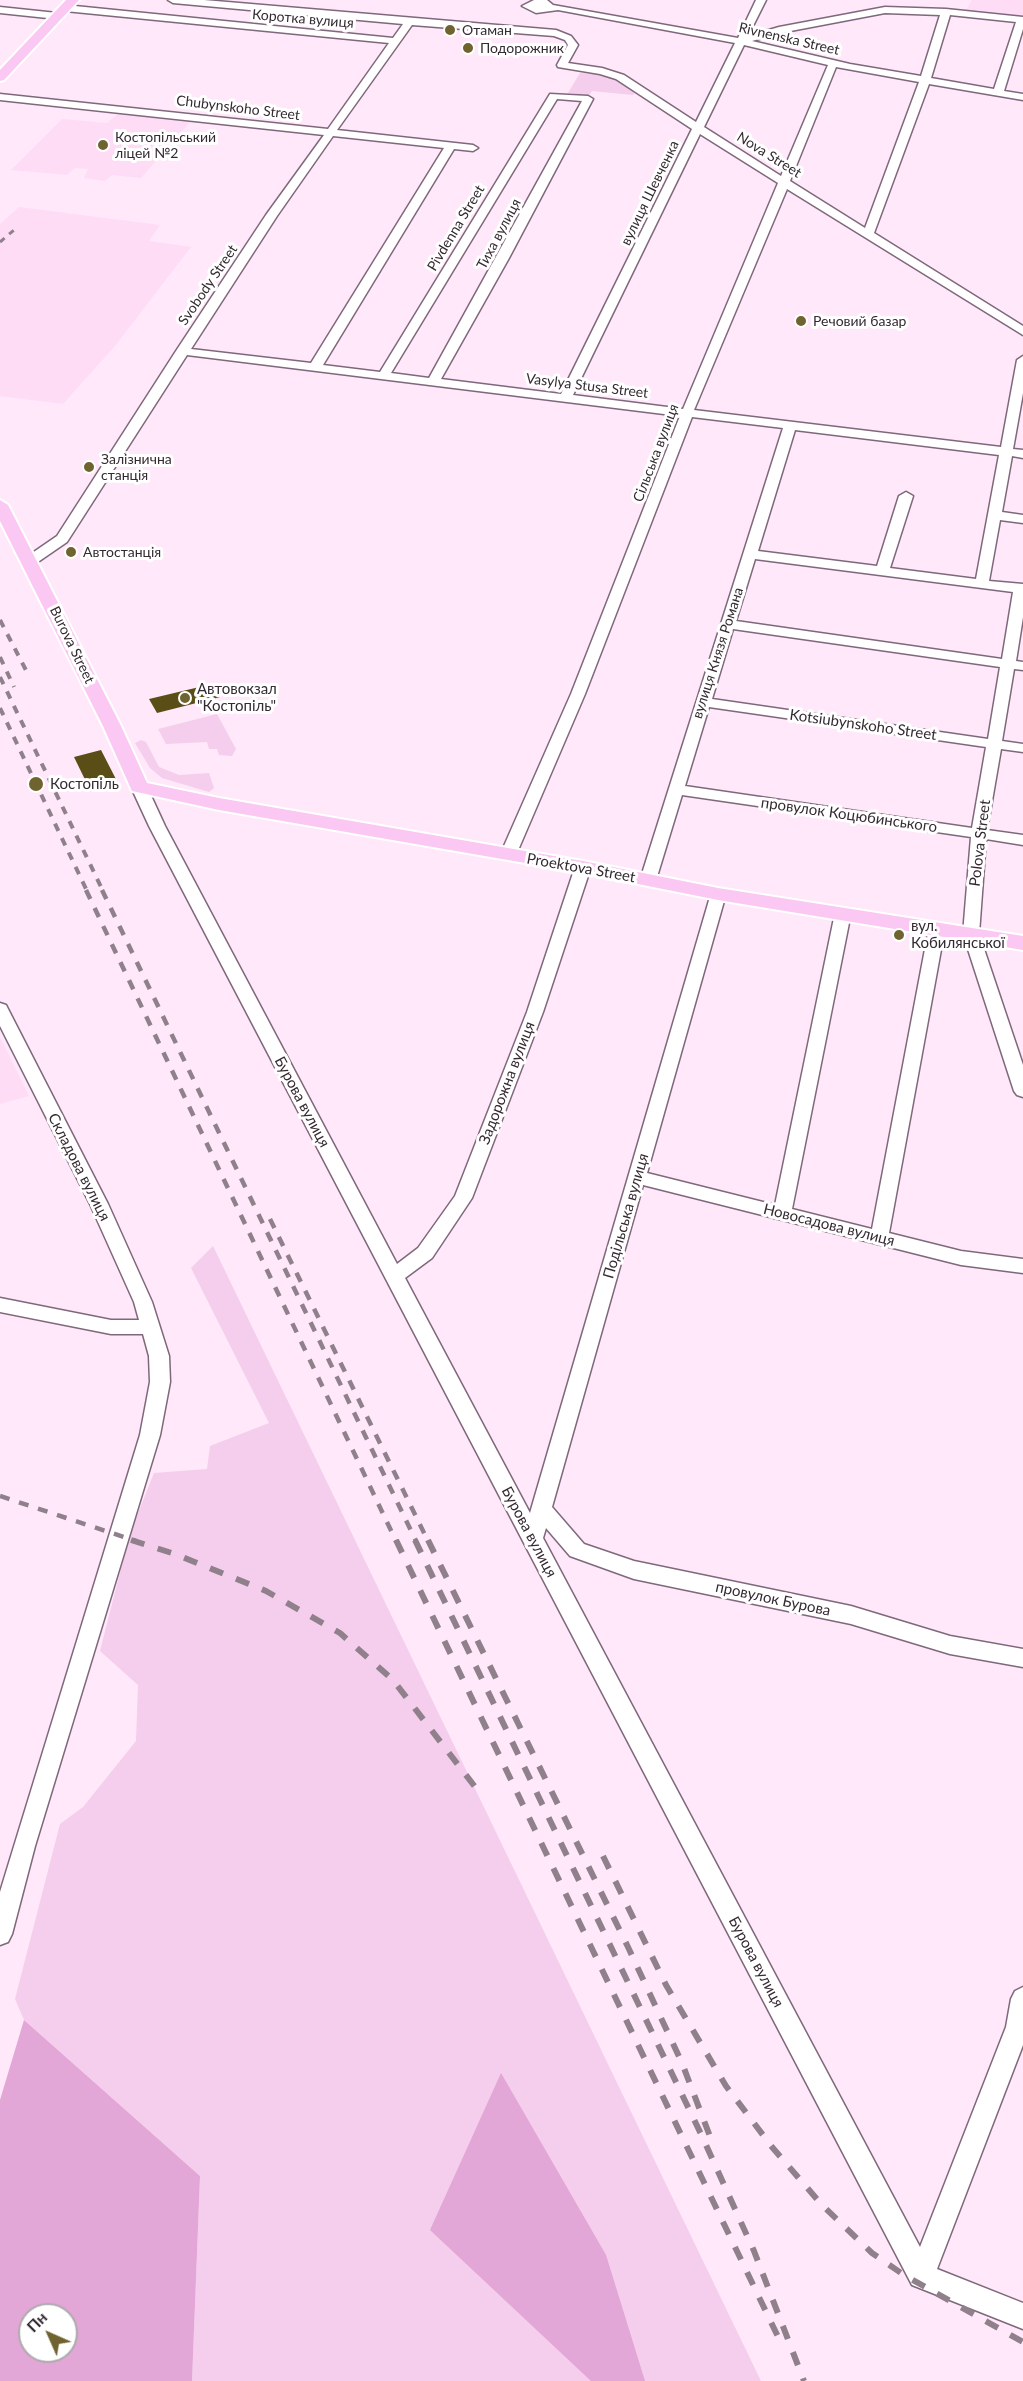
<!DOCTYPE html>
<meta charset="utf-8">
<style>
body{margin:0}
#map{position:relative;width:1023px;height:2381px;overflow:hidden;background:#fee8f9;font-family:Lato,sans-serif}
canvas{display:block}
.north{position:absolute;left:18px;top:2303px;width:60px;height:60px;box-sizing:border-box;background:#fff;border:2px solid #aeaaad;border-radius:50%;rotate:315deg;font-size:16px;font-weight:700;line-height:24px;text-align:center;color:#342a32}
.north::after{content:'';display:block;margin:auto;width:21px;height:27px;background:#6f6430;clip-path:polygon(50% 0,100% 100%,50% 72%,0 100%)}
</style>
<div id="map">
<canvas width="1023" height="2381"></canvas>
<div class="north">Пн</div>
</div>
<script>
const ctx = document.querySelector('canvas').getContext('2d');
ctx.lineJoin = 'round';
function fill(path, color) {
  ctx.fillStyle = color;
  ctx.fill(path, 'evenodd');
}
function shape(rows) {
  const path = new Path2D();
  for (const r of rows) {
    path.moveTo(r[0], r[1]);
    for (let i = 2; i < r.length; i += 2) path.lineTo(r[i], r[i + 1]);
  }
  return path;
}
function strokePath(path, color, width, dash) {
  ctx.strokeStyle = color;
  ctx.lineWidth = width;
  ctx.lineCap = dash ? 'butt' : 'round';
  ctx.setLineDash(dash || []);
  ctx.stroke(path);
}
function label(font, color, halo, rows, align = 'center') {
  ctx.font = font + ' Lato,sans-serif';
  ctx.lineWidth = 6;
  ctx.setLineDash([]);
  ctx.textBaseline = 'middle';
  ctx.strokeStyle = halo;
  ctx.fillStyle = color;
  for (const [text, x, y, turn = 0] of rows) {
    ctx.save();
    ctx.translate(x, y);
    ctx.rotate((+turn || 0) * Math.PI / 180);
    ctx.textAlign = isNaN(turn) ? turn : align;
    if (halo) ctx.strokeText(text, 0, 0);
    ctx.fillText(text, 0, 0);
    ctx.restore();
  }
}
const built = shape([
 [972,0,1023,0,1023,20,964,14],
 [119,113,192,120,141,178,112,175,105,181,84,178,88,169,75,168,67,175,11,170,62,119,107,123],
 [19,207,160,225,149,241,191,247,115,346,63,404,0,396,0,224],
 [1,1039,29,1096,0,1104,0,1040]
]);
const green = shape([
 [580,73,608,75,636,90,633,95,592,91,589,95,568,93],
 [217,714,236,749,232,756,219,755,217,749,209,749,207,742,166,744,158,729],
 [141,740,146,742,159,767,179,775,209,773,214,788,209,792,162,778,150,768,135,743],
 [213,1246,761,2381,192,2381,200,2176,24,2020,15,1999,60,1824,83,1807,136,1741,138,1685,100,1651,130,1533,154,1473,207,1469,210,1446,269,1423,191,1268]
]);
const forest = shape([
 [24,2020,200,2176,192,2381,0,2381,0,2100],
 [30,2315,66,2315,66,2351,30,2351],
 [501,2073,606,2255,645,2381,591,2381,430,2230]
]);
const building = shape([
 [212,684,220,697,157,713,149,699],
 [101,750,119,785,91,792,74,757]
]);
const minor = shape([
 [168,0,204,0,556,30,571,36,578,45,568,63,602,68,624,75,696,122,735,43,558,10,536,13,522,6,534,0,547,0,553,5,738,38,756,0,766,0,748,36,779,27,885,7,946,9,1023,17,1023,29,1004,91,1023,94,1023,100,929,84,874,233,1023,326,1023,335,787,189,694,410,1001,447,1017,360,1023,356,1023,393,1013,449,1023,450,1023,458,1012,456,1002,512,1023,515,1023,523,1000,520,989,581,1023,584,1023,617,1016,661,1023,662,1023,670,1014,669,1002,741,1023,744,1023,752,1001,749,987,830,1023,835,1023,845,986,839,979,934,1023,1065,1023,1097,1017,1095,1014,1091,963,934,971,837,682,795,656,880,648,885,640,880,783,428,692,417,585,694,516,855,508,860,500,855,571,694,680,416,187,355,67,542,35,564,25,564,23,561,25,558,57,536,176,351,266,215,324,135,0,100,0,94,328,129,389,43,65,11,60,8,65,5,393,38,403,24,173,3,168,0],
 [885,13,940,15,921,76,850,64,752,41,780,33,885,13],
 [950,15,1016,22,994,89,931,78,950,15],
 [412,25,554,36,565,40,568,45,557,65,558,67,600,74,616,79,692,129,561,394,441,379,509,258,593,99,588,96,550,94,380,372,323,365,454,149,473,151,478,148,473,145,337,130,412,25],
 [744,45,828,65,781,176,704,127,744,45],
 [836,67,919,82,865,228,790,181,836,67],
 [557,99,582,101,429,378,391,373,557,99],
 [700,134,778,183,683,409,573,395,700,134],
 [333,136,444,148,311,363,191,349,277,216,333,136],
 [795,430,999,455,976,579,890,568,913,496,906,492,899,496,877,566,758,551,795,430],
 [755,559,1013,592,1002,659,736,621,755,559],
 [733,629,1000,667,988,739,712,699,733,629],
 [709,707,986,747,972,828,685,786,709,707],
 [0,7,57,13,62,16,57,19,0,13,0,7],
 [139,782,147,787,165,826,397,1264,418,1248,455,1196,527,1012,575,867,583,862,591,867,543,1012,472,1198,432,1258,405,1278,530,1513,712,890,724,890,726,894,647,1173,775,1205,835,913,837,909,843,908,849,909,851,913,792,1209,872,1229,929,928,931,924,937,923,943,924,945,928,889,1233,961,1251,1023,1259,1023,1273,961,1265,643,1185,552,1507,584,1544,634,1561,851,1606,950,1636,1023,1649,1023,1667,950,1654,851,1624,634,1579,570,1556,546,1528,543,1538,920,2247,1006,2027,1011,1999,1015,1991,1023,1987,1023,2045,937,2269,1023,2303,1023,2329,912,2285,149,826,131,787,139,782],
 [0,1003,6,1005,8,1009,108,1204,152,1302,169,1356,170,1382,160,1435,35,1846,12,1934,8,1942,0,1945,0,1892,140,1435,150,1382,149,1356,143,1334,111,1334,0,1312,0,1298,111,1320,139,1320,134,1302,90,1204,0,1026,0,1003]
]);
const major = shape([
 [66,0,79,0,4,80,0,81,0,70,66,0],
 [0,500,8,505,121,726,147,783,219,798,583,861,718,888,1023,936,1023,950,718,900,583,873,219,810,132,791,103,726,0,521,0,500]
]);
const railFar3 = shape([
 [0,242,14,230]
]);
const railFar2 = shape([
 [0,620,29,676],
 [0,657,14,687],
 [0,677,103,891],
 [0,708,87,891]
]);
const railFar1 = shape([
 [86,890,396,1541],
 [102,890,416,1541],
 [270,1219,428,1541],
 [0,1496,136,1541]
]);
const rail = shape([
 [131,1540,175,1554,266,1591,340,1633,393,1680,482,1796],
 [396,1540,781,2343],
 [415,1540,701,2134,754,2251,804,2381],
 [428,1540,628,1947,682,2063,711,2139],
 [603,1856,666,1985,726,2086,772,2147,822,2205,872,2253,904,2275,1023,2342]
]);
const markers = [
 [450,30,6,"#6f6430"],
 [468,48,6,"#6f6430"],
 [103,145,6,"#6f6430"],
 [801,321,6,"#6f6430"],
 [89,467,6,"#6f6430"],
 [71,552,6,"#6f6430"],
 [185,698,6,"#6f6430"],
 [36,784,8,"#6f6430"],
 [899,935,6,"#6f6430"]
];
const farStreetnames = [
 ["Коротка вулиця",303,19,5],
 ["Rivnenska Street",789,39,13],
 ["Chubynskoho Street",238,108,7],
 ["Nova Street",769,155,32],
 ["вулиця Шевченка",650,193,-64],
 ["Pivdenna Street",456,228,-59],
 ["Тиха вулиця",499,234,-62],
 ["Svobody Street",208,285,-56],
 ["Vasylya Stusa Street",587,386,7],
 ["Сільська вулиця",656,453,-69],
 ["Burova Street",72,645,64],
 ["вулиця Князя Романа",718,653,-72]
];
const farPoinames = [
 ["Отаман",462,30],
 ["Подорожник",480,48],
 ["Костопільський",115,137],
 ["ліцей №2",115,153],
 ["Речовий базар",813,321],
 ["Залізнична",101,459],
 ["станція",101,475],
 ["Автостанція",83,552]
];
const poiNames = [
 ["Автовокзал",197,689],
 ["\"Костопіль\"",197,706],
 ["Костопіль",50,784],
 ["вул.",911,926],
 ["Кобилянської",911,943]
];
const streetNames = [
 ["Kotsiubynskoho Street",863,725,8],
 ["провулок Коцюбинського",849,815,8],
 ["Polova Street",980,843,-83],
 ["Proektova Street",581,868,10],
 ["Задорожна вулиця",507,1083,-69],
 ["Бурова вулиця",302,1102,62],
 ["Складова вулиця",79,1167,63],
 ["Подільська вулиця",626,1216,-74],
 ["Новосадова вулиця",829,1225,14],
 ["Бурова вулиця",529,1532,62],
 ["провулок Бурова",773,1599,12],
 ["Бурова вулиця",756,1962,62]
];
fill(built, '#fedcf6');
fill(green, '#f4ceec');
fill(forest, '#e2a6d7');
fill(building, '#5a4e16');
strokePath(minor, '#7f687b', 3);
strokePath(major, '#fff', 4);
fill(minor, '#fff');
fill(major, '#fac8f2');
strokePath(railFar3, '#8f808c', 3, [6, 6]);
strokePath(railFar2, '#8f808c', 4, [8, 8]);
strokePath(railFar1, '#8f808c', 4.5, [10, 10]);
strokePath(rail, '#8f808c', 6, [14, 14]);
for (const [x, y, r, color] of markers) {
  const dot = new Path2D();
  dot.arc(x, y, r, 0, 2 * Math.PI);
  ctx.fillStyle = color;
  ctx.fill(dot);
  strokePath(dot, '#fff', 2);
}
label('14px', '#342a32', '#fff', farStreetnames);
label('14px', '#342a32', '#fff', farPoinames, 'left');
label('15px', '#342a32', '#fff', poiNames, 'left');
label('15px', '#342a32', '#fff', streetNames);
</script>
